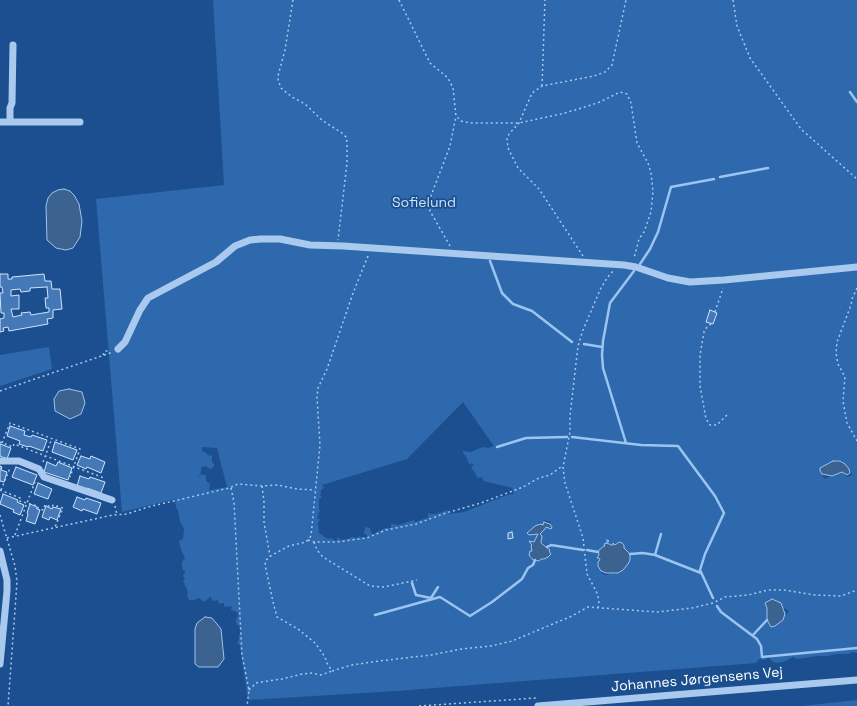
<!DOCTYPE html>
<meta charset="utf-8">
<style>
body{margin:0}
canvas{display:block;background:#1b4f8f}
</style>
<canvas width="857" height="706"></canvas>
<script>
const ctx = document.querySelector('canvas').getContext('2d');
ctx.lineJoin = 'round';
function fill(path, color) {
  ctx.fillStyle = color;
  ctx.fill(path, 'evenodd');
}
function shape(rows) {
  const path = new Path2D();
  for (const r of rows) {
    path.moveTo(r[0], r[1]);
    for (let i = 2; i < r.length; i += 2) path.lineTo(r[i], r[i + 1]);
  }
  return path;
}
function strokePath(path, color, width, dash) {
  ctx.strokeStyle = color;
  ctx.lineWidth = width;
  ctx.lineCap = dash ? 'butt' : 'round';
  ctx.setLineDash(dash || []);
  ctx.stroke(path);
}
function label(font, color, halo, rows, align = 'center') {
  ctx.font = font + ' "Space Grotesk",sans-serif';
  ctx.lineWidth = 3.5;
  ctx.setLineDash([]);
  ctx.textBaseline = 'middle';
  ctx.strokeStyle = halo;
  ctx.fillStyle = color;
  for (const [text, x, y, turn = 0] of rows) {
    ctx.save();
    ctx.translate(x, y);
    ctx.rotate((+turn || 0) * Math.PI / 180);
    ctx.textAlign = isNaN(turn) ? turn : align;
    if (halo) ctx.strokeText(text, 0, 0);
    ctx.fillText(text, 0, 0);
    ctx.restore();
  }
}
const green = shape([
 [213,0,857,0,857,653,853,652,849,654,835,654,828,656,818,656,797,659,793,657,783,662,776,663,772,661,768,654,766,660,759,659,756,663,396,691,248,700,240,646,239,644,237,644,239,639,239,635,241,633,239,625,237,625,236,621,238,615,237,612,231,610,232,606,226,607,224,606,224,603,219,604,218,600,213,601,210,596,209,598,204,602,199,598,195,599,195,600,189,600,187,595,188,592,183,581,185,579,183,575,185,573,185,571,183,570,182,566,182,562,185,558,181,550,179,541,183,539,184,529,180,522,178,510,176,508,175,499,122,512,96,199,224,185],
 [463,402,494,446,488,448,485,447,480,448,471,452,463,451,463,453,466,456,469,464,470,465,471,463,474,465,471,467,478,478,481,477,484,481,512,488,514,494,507,495,464,512,449,514,448,510,436,514,431,514,429,513,428,513,428,516,429,516,427,518,415,522,414,520,399,525,393,524,391,525,391,528,385,528,373,534,371,533,370,528,365,527,364,534,367,535,367,537,363,538,359,536,358,538,352,537,348,539,341,540,338,537,336,541,331,538,328,539,319,533,318,523,320,519,318,519,317,517,319,515,318,513,320,512,319,508,319,499,322,497,320,495,321,493,321,490,324,488,322,485,407,459],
 [202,447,217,448,227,487,210,490,209,489,210,484,206,481,206,475,204,475,202,474,197,477,201,473,201,467,206,466,208,468,211,469,215,465,212,462,212,455,209,456,205,452,202,451],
 [836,460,842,461,845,464,851,472,852,475,847,477,842,472,824,479,825,477,822,477,823,475,820,471,828,463],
 [544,520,551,522,550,524,551,525,549,528,546,527,545,529,540,533,542,536,541,541,549,549,551,554,548,557,541,559,539,561,533,560,530,558,530,552,533,551,531,547,532,545,532,542,534,542,536,540,538,534,533,535,529,531,539,524,538,523,540,522,540,524,543,525],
 [619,542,623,545,623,547,629,558,629,562,621,572,614,574,610,573,608,575,606,575,601,573,601,571,598,566,601,560,600,557,597,557,600,555,599,551,605,547,607,543,611,545,610,547],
 [772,599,775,600,782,607,789,611,786,616,786,612,785,612,785,617,770,623,767,620,767,611,765,603],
 [49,347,52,369,0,386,0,355],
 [857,700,857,706,802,706]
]);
const water = shape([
 [64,189,70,191,74,195,79,204,82,221,80,237,73,248,66,250,56,248,47,240,46,206,48,198,52,193,58,190,64,189],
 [69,389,82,392,85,403,81,414,70,419,55,411,54,399,59,391,69,389],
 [833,461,840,461,845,464,849,469,850,473,847,475,842,472,832,476,822,474,820,471,820,468,833,461],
 [544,522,550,524,552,527,551,529,546,527,545,529,540,534,542,536,541,543,550,550,549,551,551,554,548,557,544,559,541,559,539,561,533,560,529,555,530,551,532,551,531,546,532,545,529,541,534,542,538,534,529,535,527,533,535,526,540,524,543,525,544,522],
 [607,540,609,541,607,543,611,545,613,545,613,543,615,545,619,542,622,543,624,545,624,548,630,554,630,560,628,564,623,570,618,573,606,573,601,571,598,566,598,562,600,560,599,558,597,558,599,555,598,551,604,546,605,546,604,544,607,543,607,540],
 [772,599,781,603,785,614,783,620,775,626,771,627,767,620,767,608,765,603,772,599],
 [205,617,212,618,221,629,224,659,218,667,199,667,195,664,195,629,197,623,205,617]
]);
const stream = shape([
 [850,92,857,102],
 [720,177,768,168],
 [490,261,502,293,513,304,532,311,572,342],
 [640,264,650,249,658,232,671,187,714,179],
 [584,344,602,347],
 [572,437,641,445,678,446,715,496,724,513,705,554,700,570,713,598],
 [626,443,603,368,602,355,603,341,610,303,634,271],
 [497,447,526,438,567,437],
 [547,547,551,545,583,550],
 [587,550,598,552],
 [630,554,643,553,655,555,701,573],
 [655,555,661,534],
 [412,583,416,595,431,598],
 [431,598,438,587],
 [717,606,721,612,757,639,761,646,762,657,857,648],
 [375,615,440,597,470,616,492,602,522,579,528,568,533,565,535,560],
 [753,635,767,620]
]);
const building = shape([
 [0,274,8,274,8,279,12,279,12,277,44,274,45,281,51,281,52,289,60,289,62,309,53,310,53,318,47,319,48,324,9,331,8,327,3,328,4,331,0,332,0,319,4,318,4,313,1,313,0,293,3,293,2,287,0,287,0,274],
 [47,287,48,298,45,298,46,308,49,308,49,312,31,315,30,312,21,313,22,315,13,317,11,309,19,309,19,295,11,296,11,290,20,289,21,292,30,291,30,288,47,287],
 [710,310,717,313,713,324,706,322,710,310],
 [10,426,25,431,24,435,31,437,32,435,47,440,43,451,29,446,28,447,19,444,20,441,7,436,10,426],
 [55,442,77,450,73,460,52,452,55,442],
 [0,444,11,448,7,459,0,456,0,444],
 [81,456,90,459,91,456,105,462,101,473,87,467,86,469,77,465,81,456],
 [47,462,56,466,58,462,72,468,68,480,44,472,47,462],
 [0,466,2,467,1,470,7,472,4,482,0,481,0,466],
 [16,467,37,475,33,485,12,477,16,467],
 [80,476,89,479,90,477,105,482,101,493,87,488,86,489,77,486,80,476],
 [38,483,52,489,48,499,34,494,38,483],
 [3,494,18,500,17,502,24,505,20,515,13,512,14,510,0,504,3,494],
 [77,497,85,500,86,498,101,503,97,514,83,509,82,511,73,507,77,497],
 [30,504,37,507,37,509,40,510,35,524,26,521,28,514,27,513,30,504],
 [46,506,52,509,53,507,61,509,57,520,50,517,49,520,42,517,46,506],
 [512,532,513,538,508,539,508,533,512,532]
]);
const path = shape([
 [293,0,285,50,278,76,278,80,281,88,292,97,305,104,323,121,342,133,346,137,347,142,347,163,338,240],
 [399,0,430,63,448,78,453,88,456,116,461,121,470,123,519,123,561,114,582,108,600,102,620,92,627,94,631,103,637,143,648,163,651,173,653,191,651,212,644,232,639,239,634,258],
 [733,0,737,26,750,58,801,129,857,179],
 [542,86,545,0],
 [450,246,430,211,429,201,450,146,456,116],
 [368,256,353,293,327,369,318,388,317,397,320,445,311,536,306,542,289,546,272,555,266,560,265,565,273,602,277,617,298,629,315,643,325,657,327,663,332,671,352,665,379,661,431,655,461,649,491,646,512,641,572,616,588,607,657,612,692,608,713,603,725,597,748,595,768,590,784,590,815,595,841,596,857,590],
 [583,256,539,189,518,168,508,148,507,139,509,134,519,123,532,93,542,86,594,76,605,72,612,65,626,0],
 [857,288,852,299,851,305,837,342,836,353,838,364,845,377,843,401,847,423,857,441],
 [715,312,723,288],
 [711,324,707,327,704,332,700,355,700,386,706,419,710,425,717,425,729,413],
 [103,355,105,351,110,351],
 [0,391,113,352],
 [0,442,13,447,14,444,104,478],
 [2,443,10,423,80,449,70,477],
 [43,462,52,438],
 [262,486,264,502,264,522,270,556],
 [231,488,234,502,242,655,249,690,247,706],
 [0,490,20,498,19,501,38,506,38,508,43,510,45,505,52,507,53,505,63,508,55,527],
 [1,490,10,468],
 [115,506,117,515],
 [0,515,15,566,17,582,8,706],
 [15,535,36,479],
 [7,538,113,515,127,514,148,507,229,488,238,484,262,486,278,485,297,489,315,490],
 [308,540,314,542,336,542,367,538,386,530,416,524,446,513,481,503,523,487,539,478,550,475,561,467,563,467],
 [314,542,317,550,323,557,370,586,384,587,417,580],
 [598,608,599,601,597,593,587,574,583,538,565,483,563,467,570,432,570,416,578,346,583,330,600,290,607,278,613,271],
 [249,690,256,683,261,682,282,679,302,674,312,673,321,675,332,671],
 [419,706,536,698]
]);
const minor = shape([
 [0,122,80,122],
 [10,122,10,108,12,103,13,45],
 [118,349,125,342,140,310,148,298,216,262,235,246,250,240,261,239,280,239,310,245,343,246,624,265,636,267,668,278,690,282,724,280,857,267],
 [0,461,19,461,39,469,44,477,112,500],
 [0,551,7,580,7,591,0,664],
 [538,706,857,680]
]);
const parkNames = [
 ["Sofielund",424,203]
];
const streetNames = [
 ["Johannes Jørgensens Vej",697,680,-5]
];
fill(green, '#2e69ad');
fill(water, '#3c6290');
strokePath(water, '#9cc4f0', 1);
strokePath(stream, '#9cc4f0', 2.5);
fill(building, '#4478b7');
strokePath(building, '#cfe3fa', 1);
strokePath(path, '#a9c9ee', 1.5, [2, 3]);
strokePath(minor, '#a9c9ee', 7);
label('14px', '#cfe3fa', '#1b4f8f', parkNames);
label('14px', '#fff', '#1b4f8f', streetNames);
</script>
